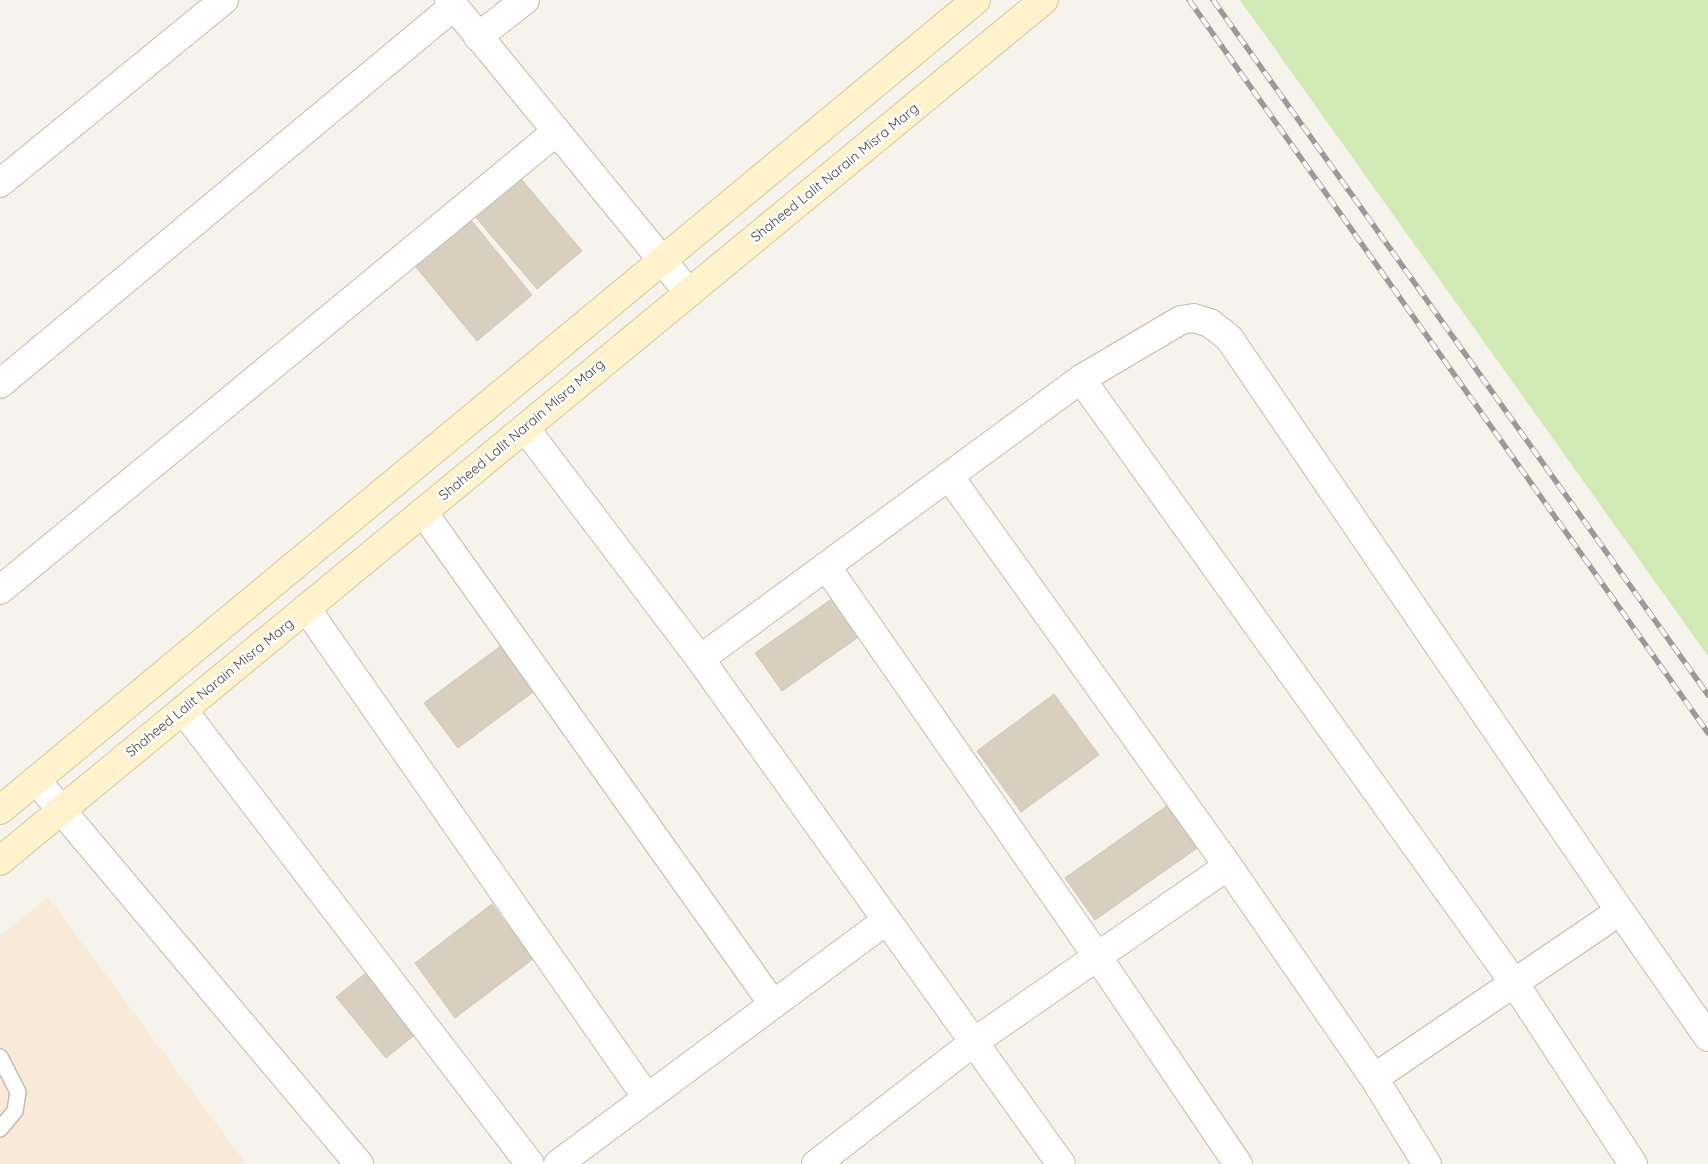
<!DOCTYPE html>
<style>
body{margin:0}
canvas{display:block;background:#f6f3ec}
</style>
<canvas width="1708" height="1164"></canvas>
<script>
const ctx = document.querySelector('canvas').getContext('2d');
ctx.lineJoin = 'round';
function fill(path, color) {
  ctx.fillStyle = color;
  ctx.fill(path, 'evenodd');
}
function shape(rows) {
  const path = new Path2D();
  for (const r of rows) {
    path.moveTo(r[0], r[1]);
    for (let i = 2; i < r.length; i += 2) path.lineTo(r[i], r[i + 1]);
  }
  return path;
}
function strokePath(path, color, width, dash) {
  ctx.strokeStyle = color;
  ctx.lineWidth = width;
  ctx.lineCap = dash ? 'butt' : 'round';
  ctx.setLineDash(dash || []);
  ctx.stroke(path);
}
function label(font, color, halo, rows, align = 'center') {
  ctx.font = font + ' Quicksand,sans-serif';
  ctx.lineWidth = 5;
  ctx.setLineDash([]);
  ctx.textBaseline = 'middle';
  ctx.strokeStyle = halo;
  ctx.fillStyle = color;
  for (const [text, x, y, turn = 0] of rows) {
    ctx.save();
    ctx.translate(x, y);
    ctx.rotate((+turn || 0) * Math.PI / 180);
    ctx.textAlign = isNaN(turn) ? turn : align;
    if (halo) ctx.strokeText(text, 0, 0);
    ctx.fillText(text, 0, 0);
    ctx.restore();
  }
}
const commercial = shape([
 [48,897,246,1164,0,1164,0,936]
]);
const green = shape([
 [1240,0,1708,0,1708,656]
]);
const building = shape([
 [517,174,582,251,537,289,472,213,517,174],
 [471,220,532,295,477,341,415,266,471,220],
 [840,593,867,631,782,691,755,653,840,593],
 [502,645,536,690,458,748,424,703,502,645],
 [1054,694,1099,755,1021,812,977,751,1054,694],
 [1171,803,1200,846,1095,920,1065,878,1171,803],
 [492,904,533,959,455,1018,415,963,492,904],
 [372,968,422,1029,386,1058,336,997,372,968]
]);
const lane = shape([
 [0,1057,18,1092,15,1111,0,1129]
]);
const street = shape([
 [449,0,689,293],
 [478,37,525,0],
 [0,183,224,0],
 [1081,379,1515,984,1633,1164],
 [0,384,454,6],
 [525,428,700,659,1061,1164],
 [949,476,1228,866,1374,1078,1427,1164],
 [423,512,773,1004],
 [826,566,1097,956,1238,1164],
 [0,590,556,132],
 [306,608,647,1098],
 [700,659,1081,379,1181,320,1194,318,1210,323,1229,338,1620,911,1708,1037],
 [183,710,530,1164],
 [36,780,359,1164],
 [1374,1078,1620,911],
 [558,1164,887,920],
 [816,1164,974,1042,1228,866]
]);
const secondary = shape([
 [0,810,976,0],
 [0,861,1044,0]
]);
const rail = shape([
 [1189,0,1708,733],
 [1213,0,1708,695]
]);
const streetNames = [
 ["Shaheed Lalit Narain Misra Marg",835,173,-39],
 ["Shaheed Lalit Narain Misra Marg",522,430,-40],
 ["Shaheed Lalit Narain Misra Marg",210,688,-39]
];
fill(commercial, '#f7ead8');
fill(green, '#d2eab5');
fill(building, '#d8cfc1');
strokePath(building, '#d3c7b4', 1);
strokePath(lane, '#c2bbae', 18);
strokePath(street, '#c2bbae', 30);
strokePath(secondary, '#d6c79b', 30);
strokePath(lane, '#fff', 15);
strokePath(street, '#fff', 28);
strokePath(secondary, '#fff3cd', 28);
strokePath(rail, '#9a9a9a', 5.5);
strokePath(rail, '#fff', 4, [11]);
label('14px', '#4b4439', '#fff', streetNames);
</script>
